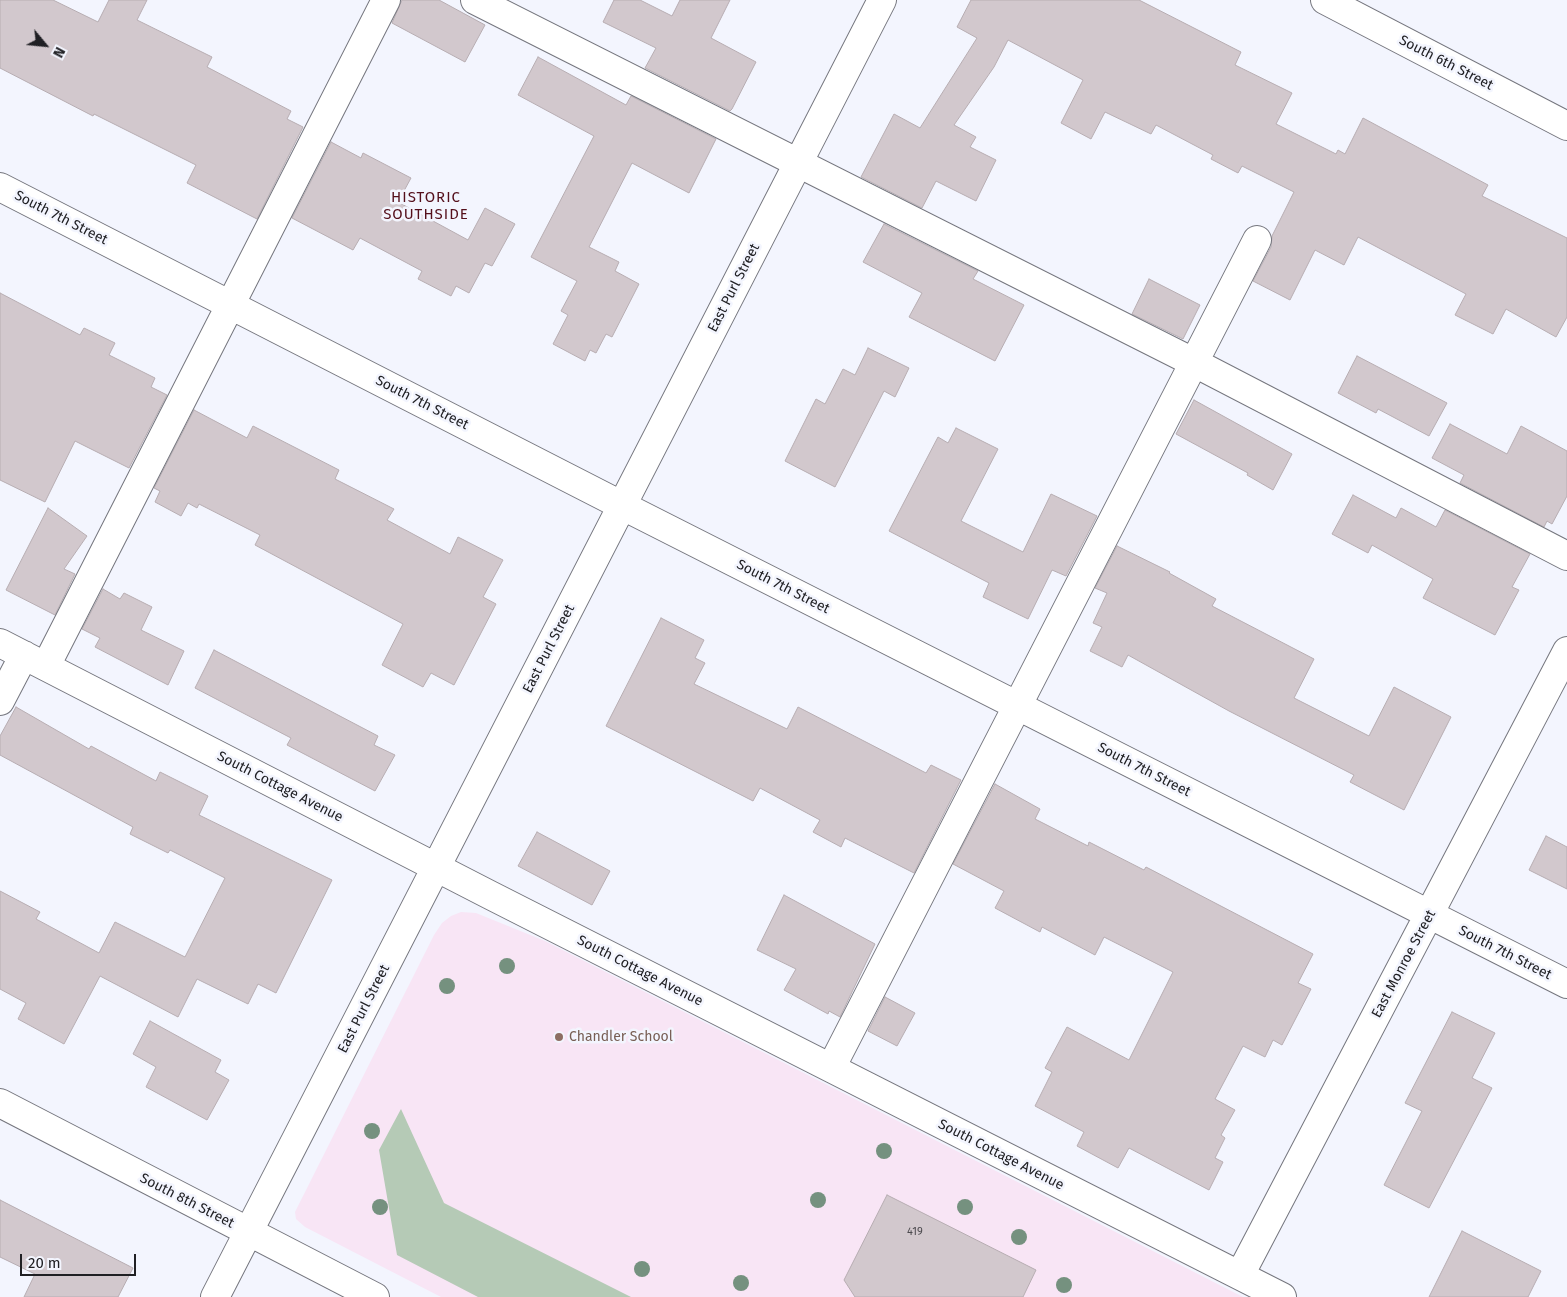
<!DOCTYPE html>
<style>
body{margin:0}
#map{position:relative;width:1567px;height:1297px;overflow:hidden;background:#f3f5fe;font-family:"Fira Sans",sans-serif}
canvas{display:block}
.north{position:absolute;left:20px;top:20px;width:50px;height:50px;-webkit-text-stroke:4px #f3f5fe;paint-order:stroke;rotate:118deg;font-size:14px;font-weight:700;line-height:20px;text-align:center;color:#202024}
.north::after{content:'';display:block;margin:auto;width:18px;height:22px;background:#202024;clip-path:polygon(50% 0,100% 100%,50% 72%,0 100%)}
.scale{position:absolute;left:20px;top:1254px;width:116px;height:22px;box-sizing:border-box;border:2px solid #202024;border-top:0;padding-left:6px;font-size:15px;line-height:18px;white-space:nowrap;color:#202024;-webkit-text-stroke:4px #f3f5fe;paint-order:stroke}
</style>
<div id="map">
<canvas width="1567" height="1297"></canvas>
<div class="north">N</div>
<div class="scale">20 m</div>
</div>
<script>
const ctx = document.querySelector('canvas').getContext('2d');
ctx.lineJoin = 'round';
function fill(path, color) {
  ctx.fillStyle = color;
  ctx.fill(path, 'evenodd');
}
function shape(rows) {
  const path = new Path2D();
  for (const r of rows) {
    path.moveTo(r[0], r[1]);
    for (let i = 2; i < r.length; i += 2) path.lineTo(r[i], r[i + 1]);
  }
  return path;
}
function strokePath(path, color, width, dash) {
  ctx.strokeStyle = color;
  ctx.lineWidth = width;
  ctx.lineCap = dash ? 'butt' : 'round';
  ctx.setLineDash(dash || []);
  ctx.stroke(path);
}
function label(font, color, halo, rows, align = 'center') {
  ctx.font = font + ' "Fira Sans",sans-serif';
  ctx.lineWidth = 5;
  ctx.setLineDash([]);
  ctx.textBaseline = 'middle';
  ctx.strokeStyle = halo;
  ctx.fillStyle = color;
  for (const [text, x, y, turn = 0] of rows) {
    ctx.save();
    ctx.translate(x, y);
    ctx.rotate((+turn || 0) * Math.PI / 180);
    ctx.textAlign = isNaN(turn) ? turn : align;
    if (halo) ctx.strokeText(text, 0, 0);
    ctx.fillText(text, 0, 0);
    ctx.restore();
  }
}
const education = shape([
 [461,912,476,913,545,941,1243,1297,441,1297,305,1227,296,1219,295,1212,434,935,442,923,451,916]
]);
const green = shape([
 [401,1109,444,1203,631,1297,478,1297,397,1255,379,1150]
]);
const building = shape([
 [0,0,53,0,98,22,109,0,147,0,137,20,212,57,207,67,291,111,287,119,303,127,257,219,187,183,196,165,94,114,93,116,0,68,0,0],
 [402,0,439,0,485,25,465,62,392,23,402,0],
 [614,0,640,0,672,16,680,0,730,0,711,38,756,62,732,109,730,111,645,68,656,48,603,22,614,0],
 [971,0,1139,0,1241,52,1235,65,1292,93,1276,124,1336,154,1338,150,1345,154,1363,118,1488,185,1482,196,1567,238,1567,317,1556,337,1506,309,1493,334,1455,315,1466,294,1358,237,1344,265,1315,250,1290,300,1253,281,1271,247,1272,236,1294,192,1242,166,1238,173,1211,159,1213,155,1156,125,1151,134,1105,112,1091,139,1061,123,1083,80,1008,40,994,67,954,125,976,137,970,147,996,160,976,201,936,181,922,208,861,177,894,114,920,128,977,38,957,27,971,0],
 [538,57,626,105,631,96,716,139,689,193,632,163,589,247,619,262,615,271,639,284,612,337,606,334,596,353,590,350,585,361,553,344,568,315,561,311,577,281,531,257,594,136,518,95,538,57],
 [331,142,361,158,363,153,411,178,398,202,468,240,485,208,515,224,492,266,485,263,469,293,456,286,451,296,418,279,422,271,360,238,353,250,292,218,331,142],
 [884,224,978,271,973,279,1024,305,995,361,909,317,922,293,863,262,884,224],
 [1149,279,1200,305,1183,339,1132,314,1149,279],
 [0,293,80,335,84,328,115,343,109,355,155,378,151,387,167,395,129,468,75,441,45,502,0,480,0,293],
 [868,348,909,368,895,397,884,391,835,487,785,461,816,399,825,404,843,369,855,375,868,348],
 [1357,356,1447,403,1429,436,1378,409,1376,413,1338,393,1357,356],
 [1194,400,1292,454,1273,490,1247,475,1248,473,1176,434,1194,400],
 [194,410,247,438,253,426,339,470,335,479,394,509,387,520,450,554,458,537,503,560,483,597,496,604,454,685,431,673,423,687,382,665,403,624,255,545,260,535,199,504,197,508,188,503,181,516,155,502,160,491,154,488,194,410],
 [1450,424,1507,454,1521,426,1567,451,1567,496,1552,524,1547,521,1544,527,1460,483,1464,475,1432,458,1450,424],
 [956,428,998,449,961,521,1023,552,1051,494,1097,516,1066,576,1052,570,1028,619,983,597,989,583,889,531,938,437,948,443,956,428],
 [1353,495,1396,518,1401,508,1436,527,1445,510,1530,554,1512,587,1519,590,1495,635,1423,598,1433,579,1372,545,1368,553,1332,534,1353,495],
 [48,508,87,536,64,569,75,574,55,615,6,590,48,508],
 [1117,546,1170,572,1169,573,1216,599,1212,606,1314,659,1294,698,1369,736,1394,687,1451,717,1404,810,1350,782,1354,775,1229,711,1128,655,1122,667,1090,651,1102,627,1093,623,1107,593,1095,588,1117,546],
 [103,589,120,599,124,593,152,607,141,630,184,651,168,685,95,647,100,638,82,629,103,589],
 [661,618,704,640,695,658,705,663,694,684,787,729,798,707,926,773,931,765,961,780,914,873,845,838,841,847,813,832,820,820,760,788,753,801,606,726,661,618],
 [214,650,378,736,374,745,395,755,375,791,287,745,291,738,195,688,214,650],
 [16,707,89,749,91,746,156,781,160,772,208,796,199,815,332,880,276,993,258,984,248,1004,197,979,178,1017,100,976,64,1044,18,1019,26,1003,0,989,0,891,40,912,36,919,99,953,115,922,185,957,225,878,170,850,168,853,130,834,133,827,0,755,0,736,16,707],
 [995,784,1040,809,1035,819,1088,846,1089,842,1144,870,1146,867,1313,954,1298,983,1311,989,1282,1045,1273,1040,1265,1057,1243,1046,1215,1099,1235,1110,1221,1135,1225,1138,1215,1158,1223,1162,1209,1190,1129,1148,1118,1168,1077,1146,1084,1132,1035,1106,1052,1072,1045,1068,1067,1027,1129,1060,1173,972,1104,937,1095,955,1042,927,1040,932,995,908,1004,891,953,864,995,784],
 [537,832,610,871,592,905,518,866,537,832],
 [1546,836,1567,847,1567,889,1529,870,1546,836],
 [784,895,875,944,840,1017,829,1011,828,1014,784,990,796,969,757,950,784,895],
 [885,997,915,1013,897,1046,868,1031,885,997],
 [1452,1012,1495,1033,1472,1078,1492,1088,1429,1208,1384,1185,1422,1111,1405,1103,1452,1012],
 [150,1021,221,1060,215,1072,229,1080,207,1120,146,1087,156,1067,133,1054,150,1021],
 [887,1195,1036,1270,1023,1297,855,1297,844,1280,887,1195],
 [0,1200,133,1268,118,1297,24,1297,35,1274,0,1257,0,1200],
 [1462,1231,1541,1271,1528,1297,1429,1297,1462,1231]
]);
const minor = shape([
 [475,0,1193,362,1567,556],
 [1325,0,1567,126],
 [0,187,621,505,1567,984],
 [0,643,490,895,1282,1297],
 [46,666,386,0],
 [0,701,24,655],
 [831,1068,1257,240],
 [0,1103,375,1297],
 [1240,1275,1567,651],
 [215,1297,882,0]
]);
const trees = [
 [507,966],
 [447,986],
 [372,1131],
 [884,1151],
 [818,1200],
 [380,1207],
 [965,1207],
 [1019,1237],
 [642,1269],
 [741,1283],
 [1064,1285]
];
const markers = [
 [559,1037,5,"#8d6e63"]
];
const numberNames = [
 ["419",915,1232]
];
const streetNames = [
 ["South 6th Street",1446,63,27],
 ["South 7th Street",61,218,27],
 ["East Purl Street",734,288,-63],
 ["South 7th Street",422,403,27],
 ["South 7th Street",783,587,27],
 ["East Purl Street",549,649,-63],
 ["South 7th Street",1144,770,27],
 ["South Cottage Avenue",280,787,27],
 ["South 7th Street",1505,953,27],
 ["East Monroe Street",1404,964,-62],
 ["South Cottage Avenue",640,971,27],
 ["East Purl Street",364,1009,-63],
 ["South Cottage Avenue",1001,1155,27],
 ["South 8th Street",187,1201,27]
];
const educationNames = [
 ["Chandler School",569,1037]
];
const neighbourhoodNames = [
 ["HISTORIC",426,198],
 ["SOUTHSIDE",426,215]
];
fill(education, '#f8e5f5');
fill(green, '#b5cab6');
fill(building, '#d2c8cd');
strokePath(building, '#b7adb2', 1);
strokePath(minor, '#75767e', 30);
strokePath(minor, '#fff', 28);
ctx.fillStyle = '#75917f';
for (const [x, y] of trees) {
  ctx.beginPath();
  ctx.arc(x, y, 8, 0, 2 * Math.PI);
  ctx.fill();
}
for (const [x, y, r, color] of markers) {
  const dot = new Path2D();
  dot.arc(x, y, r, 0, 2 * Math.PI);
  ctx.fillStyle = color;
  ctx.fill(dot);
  strokePath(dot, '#f3f5fe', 2);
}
label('11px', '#4c4a4e', null, numberNames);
label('14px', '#202024', '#f3f5fe', streetNames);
label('14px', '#785e54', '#f3f5fe', educationNames, 'left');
ctx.letterSpacing = '1px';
label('15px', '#540f1b', '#f3f5fe', neighbourhoodNames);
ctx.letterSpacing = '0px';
</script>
